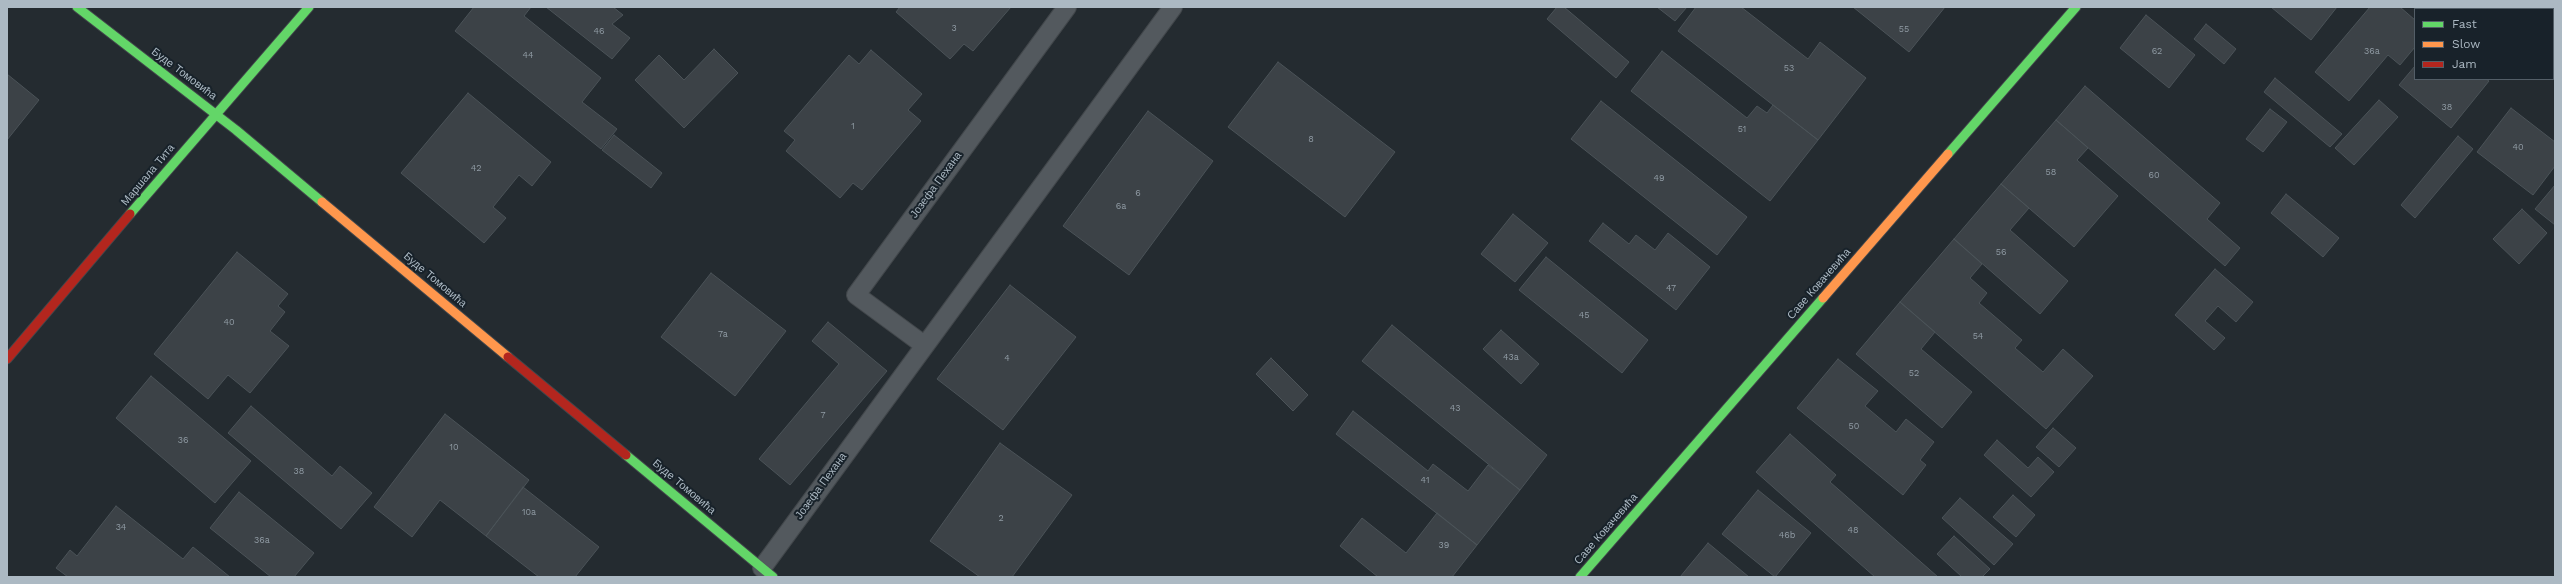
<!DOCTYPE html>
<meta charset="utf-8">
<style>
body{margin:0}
#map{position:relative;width:2562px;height:584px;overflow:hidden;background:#242b30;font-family:"Work Sans",sans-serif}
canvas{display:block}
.frame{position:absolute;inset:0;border:8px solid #acb9c3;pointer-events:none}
.legend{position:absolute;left:2414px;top:8px;width:140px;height:72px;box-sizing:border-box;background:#18222a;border:1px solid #535e67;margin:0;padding:5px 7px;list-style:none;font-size:12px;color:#acb9c3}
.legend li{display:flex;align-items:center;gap:8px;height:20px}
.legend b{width:20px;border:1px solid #535e67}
</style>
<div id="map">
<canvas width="2562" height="584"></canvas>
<div class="frame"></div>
<ul class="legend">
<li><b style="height:5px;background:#63d668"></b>Fast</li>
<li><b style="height:5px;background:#ff974d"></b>Slow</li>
<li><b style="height:5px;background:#b3261e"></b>Jam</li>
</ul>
</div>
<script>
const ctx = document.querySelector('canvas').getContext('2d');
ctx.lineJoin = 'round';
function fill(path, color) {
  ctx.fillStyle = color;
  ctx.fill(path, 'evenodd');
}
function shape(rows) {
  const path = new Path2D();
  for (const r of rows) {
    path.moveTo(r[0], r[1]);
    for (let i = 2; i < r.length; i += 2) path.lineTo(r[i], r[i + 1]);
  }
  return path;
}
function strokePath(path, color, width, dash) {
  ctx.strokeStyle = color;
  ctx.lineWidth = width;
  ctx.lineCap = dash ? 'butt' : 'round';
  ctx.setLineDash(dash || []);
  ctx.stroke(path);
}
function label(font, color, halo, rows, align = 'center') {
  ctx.font = font + ' "Work Sans",sans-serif';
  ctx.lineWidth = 4;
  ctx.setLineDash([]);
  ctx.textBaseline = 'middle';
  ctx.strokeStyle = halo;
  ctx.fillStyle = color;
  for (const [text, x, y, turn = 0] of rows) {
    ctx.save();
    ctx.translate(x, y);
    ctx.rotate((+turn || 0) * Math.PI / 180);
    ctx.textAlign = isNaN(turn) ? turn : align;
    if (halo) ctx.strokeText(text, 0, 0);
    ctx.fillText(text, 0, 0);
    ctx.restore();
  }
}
const building = shape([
 [474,7,531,7,524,16,601,78,582,102,617,129,601,149,455,31,474,7],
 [546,7,613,7,623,15,612,24,630,38,612,59,546,7],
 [900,7,1011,7,973,51,964,44,950,59,896,12,900,7],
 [1557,7,1564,7,1629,62,1616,78,1547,19,1557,7],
 [1657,7,1687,7,1675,21,1657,7],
 [1696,7,1741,7,1808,59,1820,42,1866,78,1818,140,1678,31,1696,7],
 [1853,7,1945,7,1909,52,1853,7],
 [2271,7,2337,7,2311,40,2271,7],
 [2370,7,2400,7,2415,20,2415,47,2400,65,2388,55,2349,101,2315,72,2370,7],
 [2146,15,2195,55,2169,88,2120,48,2146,15],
 [2206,24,2236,49,2224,64,2194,39,2206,24],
 [714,49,738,73,684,128,635,80,659,55,684,80,714,49],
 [871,50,922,94,908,110,921,121,862,190,853,183,840,198,786,151,795,140,784,131,849,55,859,64,871,50],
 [1662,51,1747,118,1757,106,1767,113,1773,105,1818,140,1770,201,1631,91,1662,51],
 [1278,62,1395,152,1345,217,1228,127,1278,62],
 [2415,66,2415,79,2486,79,2489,81,2451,128,2399,85,2415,66],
 [7,74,39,100,7,140,7,74],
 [2275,78,2342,134,2330,147,2264,92,2275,78],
 [2085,86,2220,203,2207,219,2240,248,2225,266,2056,120,2085,86],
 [468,93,551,162,532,186,519,175,493,207,506,218,484,243,401,173,468,93],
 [2379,100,2398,117,2354,165,2335,148,2379,100],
 [1601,101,1747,217,1717,255,1571,139,1601,101],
 [2511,108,2555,142,2555,166,2533,195,2477,152,2511,108],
 [2270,109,2287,122,2263,152,2246,139,2270,109],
 [1148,111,1213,161,1129,275,1063,226,1148,111],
 [2056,120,2088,148,2077,160,2118,196,2074,247,2001,184,2056,120],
 [614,135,662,173,651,188,602,150,614,135],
 [2458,136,2473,149,2415,218,2401,205,2458,136],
 [2001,184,2029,208,2010,230,2068,281,2040,314,1954,239,2001,184],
 [2555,185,2555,225,2535,209,2555,185],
 [2286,194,2339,238,2323,257,2271,213,2286,194],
 [2522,209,2547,233,2519,264,2493,239,2522,209],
 [1513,214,1548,243,1515,282,1481,254,1513,214],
 [1603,223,1629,244,1636,235,1655,250,1668,233,1710,267,1676,310,1589,241,1603,223],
 [1954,239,1982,264,1970,278,1987,293,1979,303,2022,340,2015,348,2043,372,2063,349,2093,376,2046,429,1900,302,1954,239],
 [237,252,288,294,278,306,285,312,270,331,289,346,250,393,228,375,208,399,154,354,237,252],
 [1546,257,1648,340,1622,373,1519,290,1546,257],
 [2215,269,2253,302,2236,322,2218,306,2205,321,2225,338,2214,350,2175,315,2215,269],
 [711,273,786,331,735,396,661,337,711,273],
 [1010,285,1076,337,1003,430,937,379,1010,285],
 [1900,302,1935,332,1921,349,1972,392,1942,428,1856,354,1900,302],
 [828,322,887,371,790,485,759,459,839,364,812,341,828,322],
 [1392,325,1547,455,1520,490,1362,361,1392,325],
 [1501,330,1539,364,1521,384,1483,349,1501,330],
 [1271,358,1308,395,1293,411,1256,374,1271,358],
 [1838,359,1878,391,1865,406,1896,432,1906,419,1934,442,1920,460,1926,465,1903,495,1797,408,1838,359],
 [151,376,251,461,215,503,116,418,151,376],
 [251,406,332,476,340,466,372,493,341,529,228,433,251,406],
 [1353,411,1428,471,1433,464,1468,491,1488,465,1520,490,1477,545,1336,434,1353,411],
 [445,414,529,480,486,536,440,500,412,537,374,507,445,414],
 [2053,428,2076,448,2059,467,2036,447,2053,428],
 [1790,434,1836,475,1830,482,1938,577,1875,577,1756,472,1790,434],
 [1997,440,2028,468,2038,457,2054,472,2031,497,1984,455,1997,440],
 [1000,443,1072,495,1012,577,980,577,930,541,1000,443],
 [523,487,599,547,575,577,539,577,486,536,523,487],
 [1758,490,1811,533,1775,577,1722,534,1758,490],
 [239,492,314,553,294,577,271,577,210,528,239,492],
 [2013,495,2035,515,2016,537,1993,517,2013,495],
 [1960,498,2013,544,1994,565,1942,518,1960,498],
 [116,506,183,559,193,547,230,577,68,577,56,568,70,550,77,556,116,506],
 [1437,513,1477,545,1452,577,1378,577,1340,546,1362,518,1406,553,1437,513],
 [1954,536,1990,569,1982,577,1962,577,1937,554,1954,536],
 [1708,543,1749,577,1680,577,1708,543]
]);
const lane = shape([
 [924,345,856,295,1067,7],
 [762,568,1173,7]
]);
const street = shape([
 [2514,7,2517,9],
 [2553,37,2555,38]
]);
const fast = shape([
 [77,7,236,130,322,202],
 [1948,154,2076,7],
 [130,214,309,7],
 [626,455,773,577],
 [1580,577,1823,298]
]);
const slow = shape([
 [322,202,508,357],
 [1823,298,1948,154]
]);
const jam = shape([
 [508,357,626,455],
 [7,359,130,214]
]);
const numberNames = [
 ["3",954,28],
 ["55",1904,29],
 ["46",599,31],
 ["62",2157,51],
 ["36a",2372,51],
 ["44",528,55],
 ["53",1789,68],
 ["38",2447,107],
 ["1",853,126],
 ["51",1742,129],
 ["8",1311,139],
 ["40",2518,147],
 ["42",476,168],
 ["58",2051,172],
 ["60",2154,175],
 ["49",1659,178],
 ["6",1138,193],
 ["6a",1121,206],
 ["56",2001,252],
 ["47",1671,288],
 ["45",1584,315],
 ["40",229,322],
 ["7a",723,334],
 ["54",1978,336],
 ["43a",1511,357],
 ["4",1007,358],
 ["52",1914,373],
 ["43",1455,408],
 ["7",823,415],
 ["50",1854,426],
 ["36",183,440],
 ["10",454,447],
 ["38",299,471],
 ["41",1425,480],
 ["10a",529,512],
 ["2",1001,518],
 ["34",121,527],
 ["48",1853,530],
 ["46b",1787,535],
 ["36a",262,540],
 ["39",1444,545]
];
const streetNames = [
 ["Буде Томовића",184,74,37],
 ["Маршала Тита",148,175,-50],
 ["Јозефа Пехана",936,185,-54],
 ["Буде Томовића",435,280,40],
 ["Саве Ковачевића",1819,284,-49],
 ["Јозефа Пехана",821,486,-54],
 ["Буде Томовића",684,487,40],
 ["Саве Ковачевића",1606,529,-49]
];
fill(building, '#3c4247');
strokePath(building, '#4b5358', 1);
strokePath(lane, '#42474b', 20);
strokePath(street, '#42474b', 24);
strokePath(fast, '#42474b', 11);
strokePath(slow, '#42474b', 11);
strokePath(jam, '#42474b', 11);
strokePath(lane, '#53595e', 18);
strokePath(street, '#53595e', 22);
strokePath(fast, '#63d668', 9);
strokePath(slow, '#ff974d', 9);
strokePath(jam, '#b3261e', 9);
label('9px', '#909ba4', null, numberNames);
label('11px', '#acb9c3', '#18222a', streetNames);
</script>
